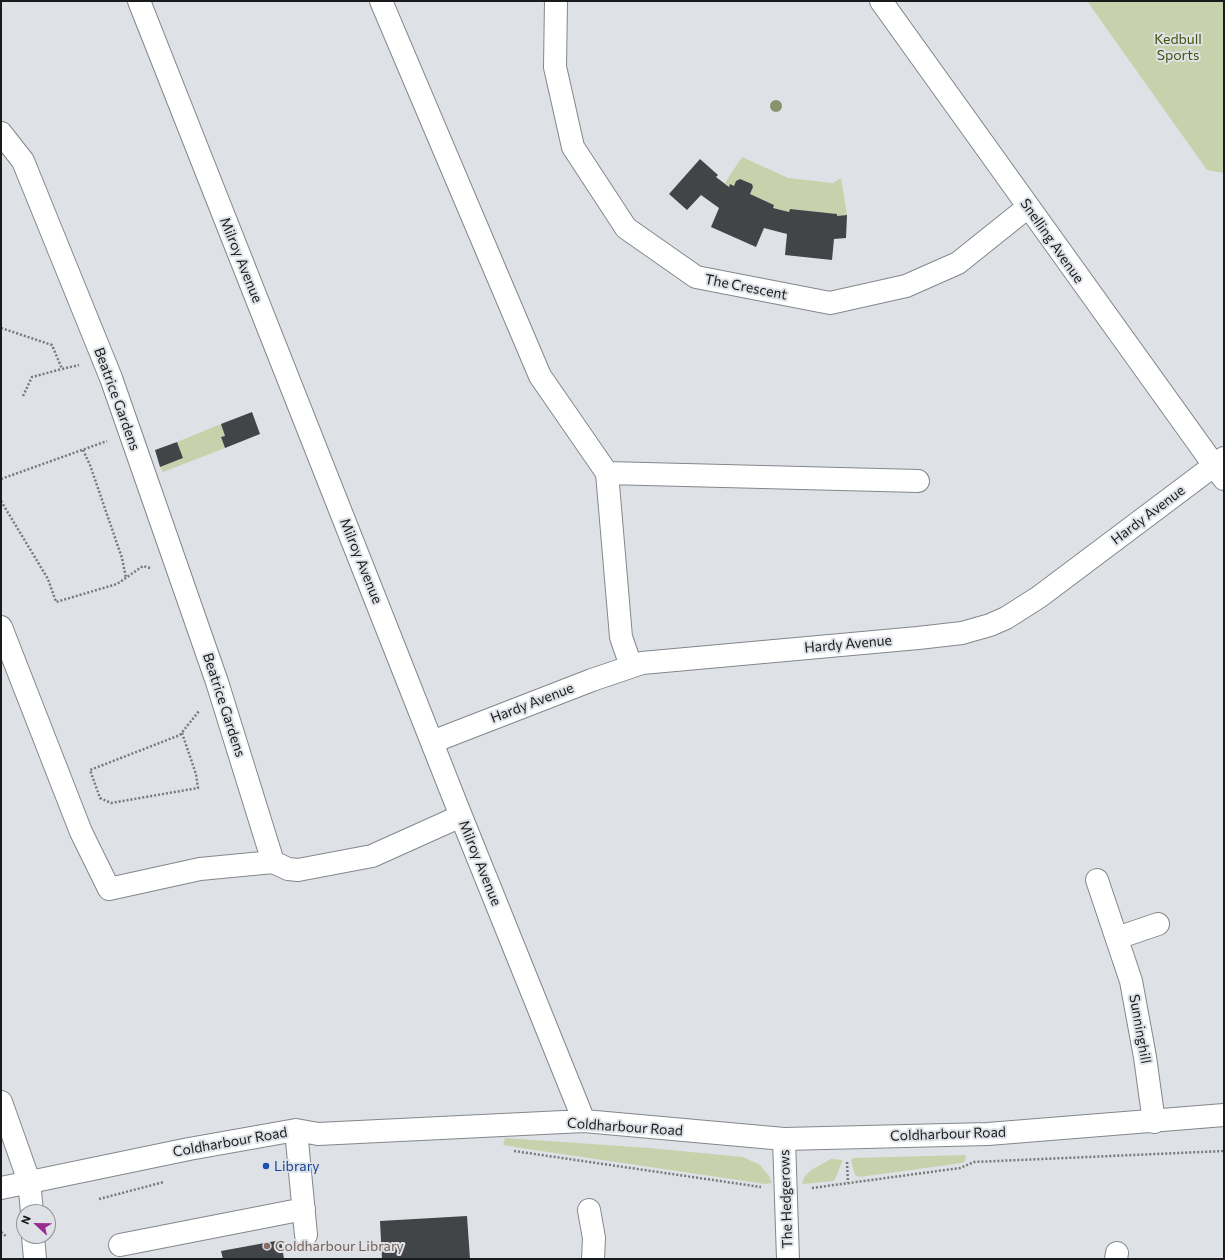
<!DOCTYPE html>
<style>
body{margin:0}
#map{position:relative;width:1225px;height:1260px;overflow:hidden;background:#dee2e6;font-family:Commissioner,sans-serif}
canvas{display:block}
.frame{position:absolute;inset:0;border:2px solid #181a1b;pointer-events:none}
.north{position:absolute;left:16px;top:1204px;width:40px;height:40px;box-sizing:border-box;background:#dee2e6;border:1px solid #8f9295;border-radius:50%;rotate:292deg;font-size:11px;font-weight:700;line-height:16px;text-align:center;color:#181a1b}
.north::after{content:'';display:block;margin:auto;width:14px;height:18px;background:#992d8f;clip-path:polygon(50% 0,100% 100%,50% 72%,0 100%)}
</style>
<div id="map">
<canvas width="1225" height="1260"></canvas>
<div class="frame"></div>
<div class="north">N</div>
</div>
<script>
const ctx = document.querySelector('canvas').getContext('2d');
ctx.lineJoin = 'round';
function fill(path, color) {
  ctx.fillStyle = color;
  ctx.fill(path, 'evenodd');
}
function shape(rows) {
  const path = new Path2D();
  for (const r of rows) {
    path.moveTo(r[0], r[1]);
    for (let i = 2; i < r.length; i += 2) path.lineTo(r[i], r[i + 1]);
  }
  return path;
}
function strokePath(path, color, width, dash) {
  ctx.strokeStyle = color;
  ctx.lineWidth = width;
  ctx.lineCap = dash ? 'butt' : 'round';
  ctx.setLineDash(dash || []);
  ctx.stroke(path);
}
function label(font, color, halo, rows, align = 'center') {
  ctx.font = font + ' Commissioner,sans-serif';
  ctx.lineWidth = 4;
  ctx.setLineDash([]);
  ctx.textBaseline = 'middle';
  ctx.strokeStyle = halo;
  ctx.fillStyle = color;
  for (const [text, x, y, turn = 0] of rows) {
    ctx.save();
    ctx.translate(x, y);
    ctx.rotate((+turn || 0) * Math.PI / 180);
    ctx.textAlign = isNaN(turn) ? turn : align;
    if (halo) ctx.strokeText(text, 0, 0);
    ctx.fillText(text, 0, 0);
    ctx.restore();
  }
}
const green = shape([
 [1087,1,1224,1,1224,173,1207,170],
 [742,157,788,178,833,183,841,178,847,215,837,216,837,214,790,209,789,212,773,208,774,205,750,194,753,187,751,184,740,179,736,181,734,186,730,185,729,187,725,183],
 [221,424,225,436,221,438,225,448,163,472,160,467,183,458,177,442],
 [505,1138,649,1148,743,1157,760,1165,769,1176,772,1183,765,1184,528,1149,503,1145],
 [966,1155,965,1161,962,1163,859,1177,855,1175,851,1160,853,1158],
 [831,1159,843,1160,834,1181,802,1184,805,1176,811,1170]
]);
const building = shape([
 [700,159,718,175,716,177,729,187,730,184,734,186,736,181,740,179,752,184,753,187,750,194,774,205,773,208,789,212,790,209,837,214,837,216,847,215,846,238,834,239,832,260,785,255,787,234,764,228,756,247,711,227,719,208,701,195,687,210,669,194],
 [252,412,260,434,225,448,221,437,225,436,221,424],
 [177,442,183,458,160,467,155,450],
 [467,1216,470,1259,382,1259,380,1221],
 [281,1240,284,1259,223,1259,221,1251]
]);
const path = shape([
 [1,328,52,345,62,369,79,365],
 [23,396,32,377,62,369],
 [83,450,90,465,122,558,126,578],
 [1,479,107,441],
 [1,501,48,579,56,602,117,584,143,566,150,568],
 [182,733,196,774,198,788,111,803,100,798,90,770,180,735,199,711],
 [514,1151,761,1187],
 [847,1162,848,1183],
 [812,1188,960,1168,974,1162,1224,1151],
 [99,1199,164,1182],
 [1,1232,7,1237]
]);
const minor = shape([
 [139,1,461,816,584,1121],
 [381,1,540,376,607,473,918,481],
 [556,1,555,67,573,147,626,228,696,277,830,303,906,286,958,263,1028,207],
 [881,1,1224,479],
 [1,133,23,161,111,378,217,682,273,862,200,869,109,889,81,832,1,627],
 [607,473,621,637,631,666],
 [432,742,592,680,642,663,918,638,962,633,990,625,1006,618,1039,597,1224,458],
 [273,862,288,869,298,870,372,856,461,816],
 [1097,880,1131,981,1145,1057,1154,1122],
 [1117,938,1158,924],
 [1,1102,29,1181,32,1212],
 [296,1130,306,1235],
 [784,1139,788,1259],
 [1,1188,189,1149,296,1130,318,1134,584,1121,784,1139,988,1134,1224,1115],
 [589,1210,594,1238,593,1259],
 [33,1236,35,1259],
 [120,1245,304,1209],
 [1116,1259,1117,1253]
]);
const trees = [
 [776,106]
];
const markers = [
 [266,1166,4,"#1a4fb4"],
 [267,1246,4,"#8d6e63"]
];
const parkNames = [
 ["Kedbull",1178,39],
 ["Sports",1178,55]
];
const streetNames = [
 ["Snelling Avenue",1052,241,55],
 ["Milroy Avenue",241,260,68],
 ["The Crescent",746,287,11],
 ["Beatrice Gardens",117,399,70],
 ["Hardy Avenue",1148,515,-37],
 ["Milroy Avenue",361,561,68],
 ["Hardy Avenue",848,644,-5],
 ["Hardy Avenue",532,703,-21],
 ["Beatrice Gardens",224,705,72],
 ["Milroy Avenue",480,863,68],
 ["Sunninghill",1140,1029,80],
 ["Coldharbour Road",625,1127,4],
 ["Coldharbour Road",948,1134,-2],
 ["Coldharbour Road",230,1142,-10],
 ["The Hedgerows",786,1199,-92]
];
const transitNames = [
 ["Library",274,1166]
];
const educationNames = [
 ["Coldharbour Library",275,1246]
];
fill(green, '#c7d1ab');
fill(building, '#414548');
strokePath(minor, '#83878b', 24);
strokePath(path, '#76797b', 2.5, [2, 2]);
strokePath(minor, '#fff', 22);
ctx.fillStyle = '#8a926e';
for (const [x, y] of trees) {
  ctx.beginPath();
  ctx.arc(x, y, 6, 0, 2 * Math.PI);
  ctx.fill();
}
for (const [x, y, r, color] of markers) {
  const dot = new Path2D();
  dot.arc(x, y, r, 0, 2 * Math.PI);
  ctx.fillStyle = color;
  ctx.fill(dot);
  strokePath(dot, '#dee2e6', 1.5);
}
label('14px', '#45510c', '#dee2e6', parkNames);
label('14px', '#181a1b', '#dee2e6', streetNames);
label('14px', '#164399', '#dee2e6', transitNames, 'left');
label('14px', '#785e54', '#dee2e6', educationNames, 'left');
</script>
